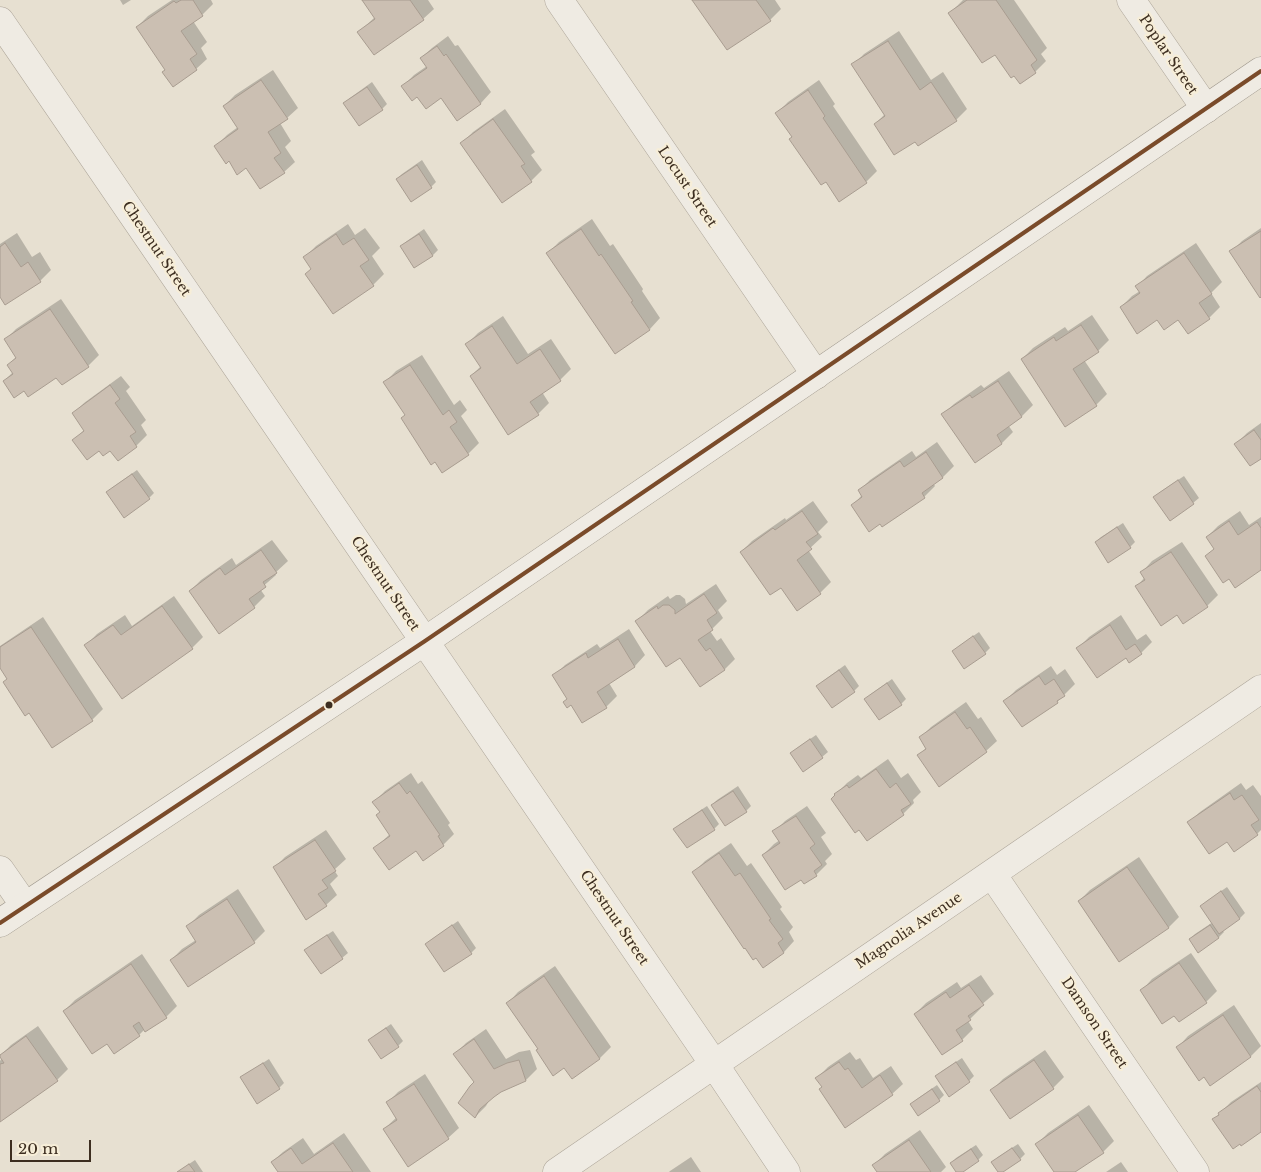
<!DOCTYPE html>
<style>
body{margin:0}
#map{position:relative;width:1261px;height:1172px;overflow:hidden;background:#e7e0d1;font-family:"Libre Baskerville",serif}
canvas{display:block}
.scale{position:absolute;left:10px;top:1140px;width:81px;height:22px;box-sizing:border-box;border:2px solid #3d2e20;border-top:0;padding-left:6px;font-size:15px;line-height:18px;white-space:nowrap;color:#3d2e20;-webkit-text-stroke:4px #f7eed8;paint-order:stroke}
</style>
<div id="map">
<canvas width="1261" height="1172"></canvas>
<div class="scale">20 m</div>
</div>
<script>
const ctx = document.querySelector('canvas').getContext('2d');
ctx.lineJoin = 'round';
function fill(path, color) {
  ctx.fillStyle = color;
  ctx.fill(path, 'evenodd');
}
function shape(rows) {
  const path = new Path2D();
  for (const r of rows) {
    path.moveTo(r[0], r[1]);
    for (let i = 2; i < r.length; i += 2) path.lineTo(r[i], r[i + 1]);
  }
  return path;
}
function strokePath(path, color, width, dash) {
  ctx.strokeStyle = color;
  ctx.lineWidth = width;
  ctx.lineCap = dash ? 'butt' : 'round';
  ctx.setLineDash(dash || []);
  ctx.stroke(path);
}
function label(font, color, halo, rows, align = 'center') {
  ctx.font = font + ' "Libre Baskerville",serif';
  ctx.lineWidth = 4.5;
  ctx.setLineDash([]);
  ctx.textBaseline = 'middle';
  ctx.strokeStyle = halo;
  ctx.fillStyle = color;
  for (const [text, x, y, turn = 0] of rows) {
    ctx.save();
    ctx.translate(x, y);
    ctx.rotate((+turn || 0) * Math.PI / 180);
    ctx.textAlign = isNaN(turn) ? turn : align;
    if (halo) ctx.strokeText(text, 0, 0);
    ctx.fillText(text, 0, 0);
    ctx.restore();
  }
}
const shadow = shape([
 [120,0,131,0,123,5],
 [172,0,211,0,213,4,202,15,193,21,207,42,201,48,207,59,196,69,166,70,137,27,148,16],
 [363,0,428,0,434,9,423,19,359,32,375,17],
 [694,0,775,0,781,9,770,20],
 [963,0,1014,0,1047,48,1041,54,1046,61,1035,72,996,53,950,13],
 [899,31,931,80,943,72,967,109,956,120,916,140,875,124,885,114,853,65,864,54],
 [448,36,455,46,458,45,491,92,481,103,458,119,441,97,417,95,403,86,414,75,427,66,421,58,432,48],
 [273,70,298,108,287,118,280,123,291,141,285,147,295,162,284,172,247,167,229,160,216,146,227,135,238,127,224,106,235,95],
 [819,80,835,104,833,106,877,171,866,182,793,137,777,113,788,102],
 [372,82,387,104,382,109,345,103,350,98],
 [505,109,535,152,531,155,542,170,531,181,462,143,473,132],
 [422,160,436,182,431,187,397,179,402,174],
 [592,219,610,246,613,244,643,289,642,291,660,318,650,329,548,253,559,242],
 [348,224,355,235,365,228,380,248,372,256,384,274,373,285,333,312,312,268,305,257,316,246],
 [1261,228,1261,296,1231,252,1242,241],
 [424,229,438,250,433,255,415,267,401,246,407,241],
 [17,233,32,257,40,252,51,270,40,281,6,303,0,294,0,244],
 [1196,243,1222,282,1211,293,1220,307,1209,318,1158,318,1121,307,1132,296,1140,291,1137,287,1147,276],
 [61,299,99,355,88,366,57,376,4,381,13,372,8,365,17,356,5,340,16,329],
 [1092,315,1109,340,1098,351,1084,360,1107,394,1096,405,1022,359,1033,348,1065,327,1068,331],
 [503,316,528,354,551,339,571,369,560,380,542,392,549,403,538,414,471,376,481,366,467,344,478,333],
 [422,355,454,405,460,400,467,410,461,416,479,443,468,454,406,415,385,382,396,371],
 [1009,371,1033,405,1022,416,1008,425,1013,432,1002,443,975,461,943,414,954,404,981,385,984,388],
 [121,376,130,387,126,391,146,420,141,425,147,435,136,446,118,459,111,449,100,450,74,440,85,429,73,414,84,403],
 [1261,423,1261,457,1236,444,1247,433],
 [937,442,954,466,943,477,933,483,935,486,924,497,853,505,862,495,859,491,870,480,912,451,916,457],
 [137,470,154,493,149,498,108,492,113,487],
 [1184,476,1199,498,1193,503,1160,492],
 [813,501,828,522,818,532,822,537,808,550,831,582,820,593,781,586,741,552,752,541,785,518,786,520],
 [1240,511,1249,525,1261,517,1261,568,1229,577,1206,556,1215,548,1207,537,1218,526],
 [1123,523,1135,542,1130,547,1096,542,1101,537],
 [272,540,288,561,275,573,276,575,260,589,265,596,254,607,190,591,201,580,232,558,236,565],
 [1182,542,1218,595,1207,606,1178,613,1137,586,1145,577,1142,572,1152,561],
 [716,584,727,601,718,610,723,618,710,631,717,641,721,638,735,659,724,670,680,656,637,621,648,610,668,596,670,599,676,595,680,595,685,599,686,604],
 [174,596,203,637,192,648,86,645,97,634,125,615,132,626],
 [1121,615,1137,640,1146,634,1152,642,1141,653,1127,656,1078,648,1089,637],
 [43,617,103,709,92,720,8,678,0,665,0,646],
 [629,629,645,655,635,666,609,683,617,696,606,707,583,721,554,676,565,665,597,644,600,648],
 [979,632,990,648,985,653,959,646],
 [845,665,859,686,854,691,818,686,823,681],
 [1051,666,1057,675,1065,669,1075,684,1057,702,1005,701,1016,690],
 [892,679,906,699,901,704,866,699,871,694],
 [966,702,978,719,981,717,997,741,986,751,918,756,927,747,920,738,931,727],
 [816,735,828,752,822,757,797,748],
 [888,759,901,778,908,773,921,792,913,800,914,803,903,814,867,839,836,794,847,783,858,775,861,778],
 [411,773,418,784,422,781,450,823,448,825,454,834,443,845,416,850,375,848,390,834,381,811,374,802,385,791],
 [1241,783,1246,790,1253,785,1261,796,1261,830,1257,834,1227,840,1189,822,1200,812],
 [738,786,751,806,746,811,712,805,717,800],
 [707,806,719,824,714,829,675,829,680,824],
 [807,806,826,833,821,837,832,854,825,861,827,864,816,875,801,878,763,855,774,844,780,840,774,832,785,821],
 [326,830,346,859,334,870,338,876,330,884,337,895,326,905,274,868,285,857],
 [731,843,747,866,751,863,782,907,780,909,793,927,789,932,794,941,784,952,763,966,694,872,705,861],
 [1139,857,1179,917,1168,928,1079,901,1090,890],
 [1227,887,1245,913,1240,918,1222,930,1224,932,1219,937,1198,951,1190,939,1195,934,1213,922,1202,906,1207,901],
 [238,889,265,931,254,942,171,960,182,949,196,940,188,926,199,915],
 [458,921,476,948,471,953,427,944,432,939],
 [333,931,348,953,342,958,321,972,306,951,311,945],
 [1191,953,1217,991,1206,1002,1142,990,1152,979],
 [142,954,177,1006,166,1017,146,1030,145,1029,139,1035,108,1042,64,1011,75,1000],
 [555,966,611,1047,600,1058,572,1077,565,1067,539,1049,508,1003,518,992],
 [981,975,994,994,980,1006,981,1008,968,1021,973,1029,962,1040,943,1054,915,1014,926,1003,957,982,961,988],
 [1234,1005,1261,1046,1251,1056,1210,1084,1178,1047,1188,1036],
 [391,1024,403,1041,398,1046,370,1040,375,1035],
 [38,1026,68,1069,57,1080,0,1120,0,1061,2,1058,0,1056,11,1045],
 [486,1029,506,1059,519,1052,530,1050,537,1069,526,1080,500,1091,490,1099,486,1106,475,1117,475,1082,455,1054,466,1043],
 [1045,1050,1064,1077,1053,1088,992,1090,1003,1079],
 [850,1052,856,1060,860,1058,873,1078,891,1066,903,1084,892,1094,823,1087,817,1078,828,1067],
 [962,1058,974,1076,969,1081,937,1076,942,1071],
 [269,1059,284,1083,279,1088,242,1078,247,1073],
 [425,1074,459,1128,448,1138,384,1129,397,1117,387,1103,398,1092],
 [1261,1082,1261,1130,1214,1119,1231,1102],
 [937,1085,944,1095,939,1100,912,1104,917,1099],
 [1089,1105,1114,1141,1103,1152,1073,1172,1056,1172,1037,1144,1048,1133],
 [920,1130,946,1167,941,1172,879,1172,874,1165,885,1154],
 [344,1133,371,1172,279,1172,272,1162,283,1152,303,1138,314,1154],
 [1018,1144,1025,1154,1020,1159,999,1172,993,1162,998,1157],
 [976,1145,983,1155,978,1160,960,1172,957,1172,951,1164,956,1158],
 [691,1157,701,1172,669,1172,670,1171],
 [195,1160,203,1172,177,1172],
 [1121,1162,1128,1172,1106,1172]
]);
const building = shape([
 [181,0,193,0,203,16,181,31,197,54,190,59,197,70,173,87,162,72,165,70,136,27,174,1,176,3,181,0],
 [362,0,410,0,424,20,374,55,357,32,375,19,362,0],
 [692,0,756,0,771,21,727,50,692,0],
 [967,0,996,0,1037,60,1031,65,1036,73,1020,84,1014,76,1011,78,995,55,982,63,948,13,967,0],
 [888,41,920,90,931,82,957,121,918,146,915,142,894,155,874,124,885,116,851,64,888,41],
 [437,46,444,56,446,54,481,104,457,121,441,98,426,109,417,97,412,101,401,86,427,68,420,58,437,46],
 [261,80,288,119,268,132,281,153,274,158,285,173,260,189,246,168,237,175,229,161,226,164,214,146,238,129,223,106,261,80],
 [367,87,383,110,359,126,343,103,367,87],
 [808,90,825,116,823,118,867,183,839,202,826,182,821,185,789,139,792,137,775,113,808,90],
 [493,119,525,164,521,166,532,182,502,203,460,143,493,119],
 [417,165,432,188,411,202,396,179,417,165],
 [581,229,599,256,601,254,633,301,631,302,650,330,615,354,546,253,581,229],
 [1261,231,1261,297,1260,298,1229,251,1261,231],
 [336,234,343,245,354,238,369,260,360,266,374,286,333,314,305,274,311,269,303,257,336,234],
 [419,234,433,256,414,268,400,246,419,234],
 [5,243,21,267,28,262,41,282,5,305,0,297,0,247,5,243],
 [1184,253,1212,294,1199,303,1210,319,1188,334,1178,320,1164,330,1157,320,1137,334,1120,307,1140,293,1135,286,1184,253],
 [50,309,89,367,62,385,56,378,28,397,24,391,14,398,3,381,13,374,7,365,16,358,4,339,50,309],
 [1081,325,1099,352,1073,369,1097,406,1065,427,1021,359,1054,337,1056,341,1081,325],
 [492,326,517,364,540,349,561,381,530,402,539,415,508,435,470,376,481,368,465,344,492,326],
 [410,365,443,415,449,410,457,422,450,427,469,455,442,473,435,462,431,465,401,418,405,415,383,382,410,365],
 [998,381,1022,417,997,435,1002,444,975,463,941,414,970,395,972,398,998,381],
 [110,385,120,399,115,403,136,432,130,436,137,447,118,461,110,451,103,456,99,451,87,460,72,440,84,431,72,413,110,385],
 [1254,430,1261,440,1261,459,1250,466,1234,444,1254,430],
 [926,452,943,478,922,493,925,498,882,527,880,524,869,532,851,505,862,497,858,490,900,461,904,467,926,452],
 [132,474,150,499,124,518,106,492,132,474],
 [1178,480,1194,504,1170,521,1153,497,1178,480],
 [802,511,818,534,806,542,812,549,797,560,821,594,797,611,781,588,770,595,740,552,773,528,775,530,802,511],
 [1229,521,1238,535,1257,522,1261,528,1261,570,1235,588,1229,579,1223,583,1205,556,1214,549,1206,537,1229,521],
 [1117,527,1131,548,1108,563,1095,542,1117,527],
 [261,550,277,573,263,582,266,587,249,599,255,608,219,634,189,591,220,568,225,575,261,550],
 [1171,552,1208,607,1183,624,1177,615,1161,626,1135,586,1145,580,1140,572,1171,552],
 [704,594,717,613,707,620,713,630,698,640,706,651,710,648,725,670,700,687,680,658,666,667,635,621,657,606,658,609,663,605,669,605,675,610,675,614,704,594],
 [162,606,193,649,122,699,84,645,113,625,121,635,162,606],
 [1110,625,1126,650,1135,644,1142,654,1129,663,1126,658,1097,678,1076,648,1110,625],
 [31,627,93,721,52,748,29,713,25,716,3,682,7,679,0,668,0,647,31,627],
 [973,636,986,654,964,669,952,651,973,636],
 [618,639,635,667,597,692,607,708,582,723,571,705,567,708,563,702,567,699,552,675,586,653,588,658,618,639],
 [839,670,855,692,832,708,816,686,839,670],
 [1039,676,1045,685,1054,679,1065,696,1057,701,1058,703,1022,727,1003,701,1039,676],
 [887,683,902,705,879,720,864,699,887,683],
 [955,712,967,729,970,727,987,752,939,787,917,755,926,749,919,737,955,712],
 [810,739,823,758,803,772,790,753,810,739],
 [876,769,890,788,896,783,911,804,901,810,904,815,867,841,859,830,855,833,831,799,835,795,834,794,847,785,849,788,876,769],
 [399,783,407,794,410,791,440,835,438,836,444,846,423,861,416,851,389,870,373,848,390,836,376,815,380,812,372,802,399,783],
 [733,791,747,812,725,826,711,805,733,791],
 [1230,793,1234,800,1242,795,1259,820,1251,825,1258,835,1234,852,1227,842,1209,854,1187,822,1230,793],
 [702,810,715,830,687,848,673,829,702,810],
 [796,816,815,844,810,848,822,865,814,871,817,876,804,884,801,880,785,890,762,855,780,843,772,831,796,816],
 [315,840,336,871,322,880,328,888,318,894,327,906,306,920,273,867,315,840],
 [719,853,735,876,740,873,771,919,769,920,783,939,778,943,784,953,763,968,756,958,753,960,745,948,744,949,692,872,719,853],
 [1127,867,1169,928,1119,962,1078,901,1127,867],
 [1221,891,1240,919,1219,934,1200,906,1221,891],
 [227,899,255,943,188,987,170,960,196,942,186,926,227,899],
 [452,925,472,954,444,972,425,944,452,925],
 [1210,925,1219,938,1198,953,1189,939,1210,925],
 [327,935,343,959,321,974,304,950,327,935],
 [1179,963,1207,1003,1179,1022,1174,1016,1162,1024,1140,990,1179,963],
 [131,964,167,1018,145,1032,139,1022,133,1026,140,1036,114,1054,107,1044,92,1054,63,1011,131,964],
 [544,976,600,1059,572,1079,564,1068,553,1076,536,1050,538,1049,506,1003,544,976],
 [969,985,984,1005,968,1016,971,1020,956,1030,963,1041,942,1055,914,1014,946,992,950,998,969,985],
 [1223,1015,1251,1057,1210,1086,1204,1077,1199,1081,1176,1047,1223,1015],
 [386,1028,399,1047,381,1059,368,1040,386,1028],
 [26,1036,58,1081,0,1122,0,1064,4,1063,0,1057,0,1055,26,1036],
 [474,1039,494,1069,507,1063,519,1060,526,1081,501,1092,494,1097,480,1109,475,1118,458,1103,470,1086,474,1082,453,1054,474,1039],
 [1034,1060,1054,1089,1010,1119,990,1090,1034,1060],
 [839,1062,845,1070,848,1068,862,1088,880,1075,893,1095,845,1128,819,1089,822,1087,815,1078,839,1062],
 [956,1062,970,1082,949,1097,935,1076,956,1062],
 [263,1063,280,1089,257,1104,240,1077,263,1063],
 [414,1084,449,1139,408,1167,383,1129,397,1120,386,1102,414,1084],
 [1257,1086,1261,1092,1261,1132,1241,1146,1240,1144,1233,1149,1212,1119,1219,1115,1218,1113,1257,1086],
 [932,1089,940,1101,918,1116,910,1104,932,1089],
 [1078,1115,1104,1153,1075,1172,1054,1172,1035,1144,1078,1115],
 [909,1140,931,1172,877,1172,872,1165,909,1140],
 [333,1143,353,1172,278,1172,271,1162,291,1148,302,1164,333,1143],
 [1012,1148,1021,1160,1003,1172,998,1172,991,1162,1012,1148],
 [971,1149,979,1161,963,1172,956,1172,950,1163,971,1149],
 [189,1164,195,1172,177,1172,189,1164]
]);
const street = shape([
 [559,0,816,375],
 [1131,0,1206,109],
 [0,21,714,1064,786,1172],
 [0,870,25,906],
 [992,874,1195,1172],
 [557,1172,1261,689]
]);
const secondary = shape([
 [0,923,425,641,1261,71]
]);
const bus1 = shape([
 [0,923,425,641,1261,71]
]);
const markers = [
 [329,705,4.5,"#3d2e20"]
];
const streetNames = [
 ["Poplar Street",1168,55,56],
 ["Locust Street",687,187,56],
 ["Chestnut Street",156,249,56],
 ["Chestnut Street",385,584,56],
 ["Chestnut Street",614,918,56],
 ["Magnolia Avenue",909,931,-34],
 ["Damson Street",1094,1023,56]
];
fill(shadow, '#0003');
fill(building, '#cbbfb2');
strokePath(building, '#a89c90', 1);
strokePath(street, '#ada599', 29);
strokePath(secondary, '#9c958a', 29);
strokePath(street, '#efebe3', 28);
strokePath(secondary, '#efebe3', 28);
strokePath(bus1, '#7a4b2a', 4);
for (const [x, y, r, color] of markers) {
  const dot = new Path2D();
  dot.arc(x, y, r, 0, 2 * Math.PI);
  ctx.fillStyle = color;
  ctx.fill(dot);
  strokePath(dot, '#f7eed8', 2);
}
label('14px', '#3d2e20', '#f7eed8', streetNames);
</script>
